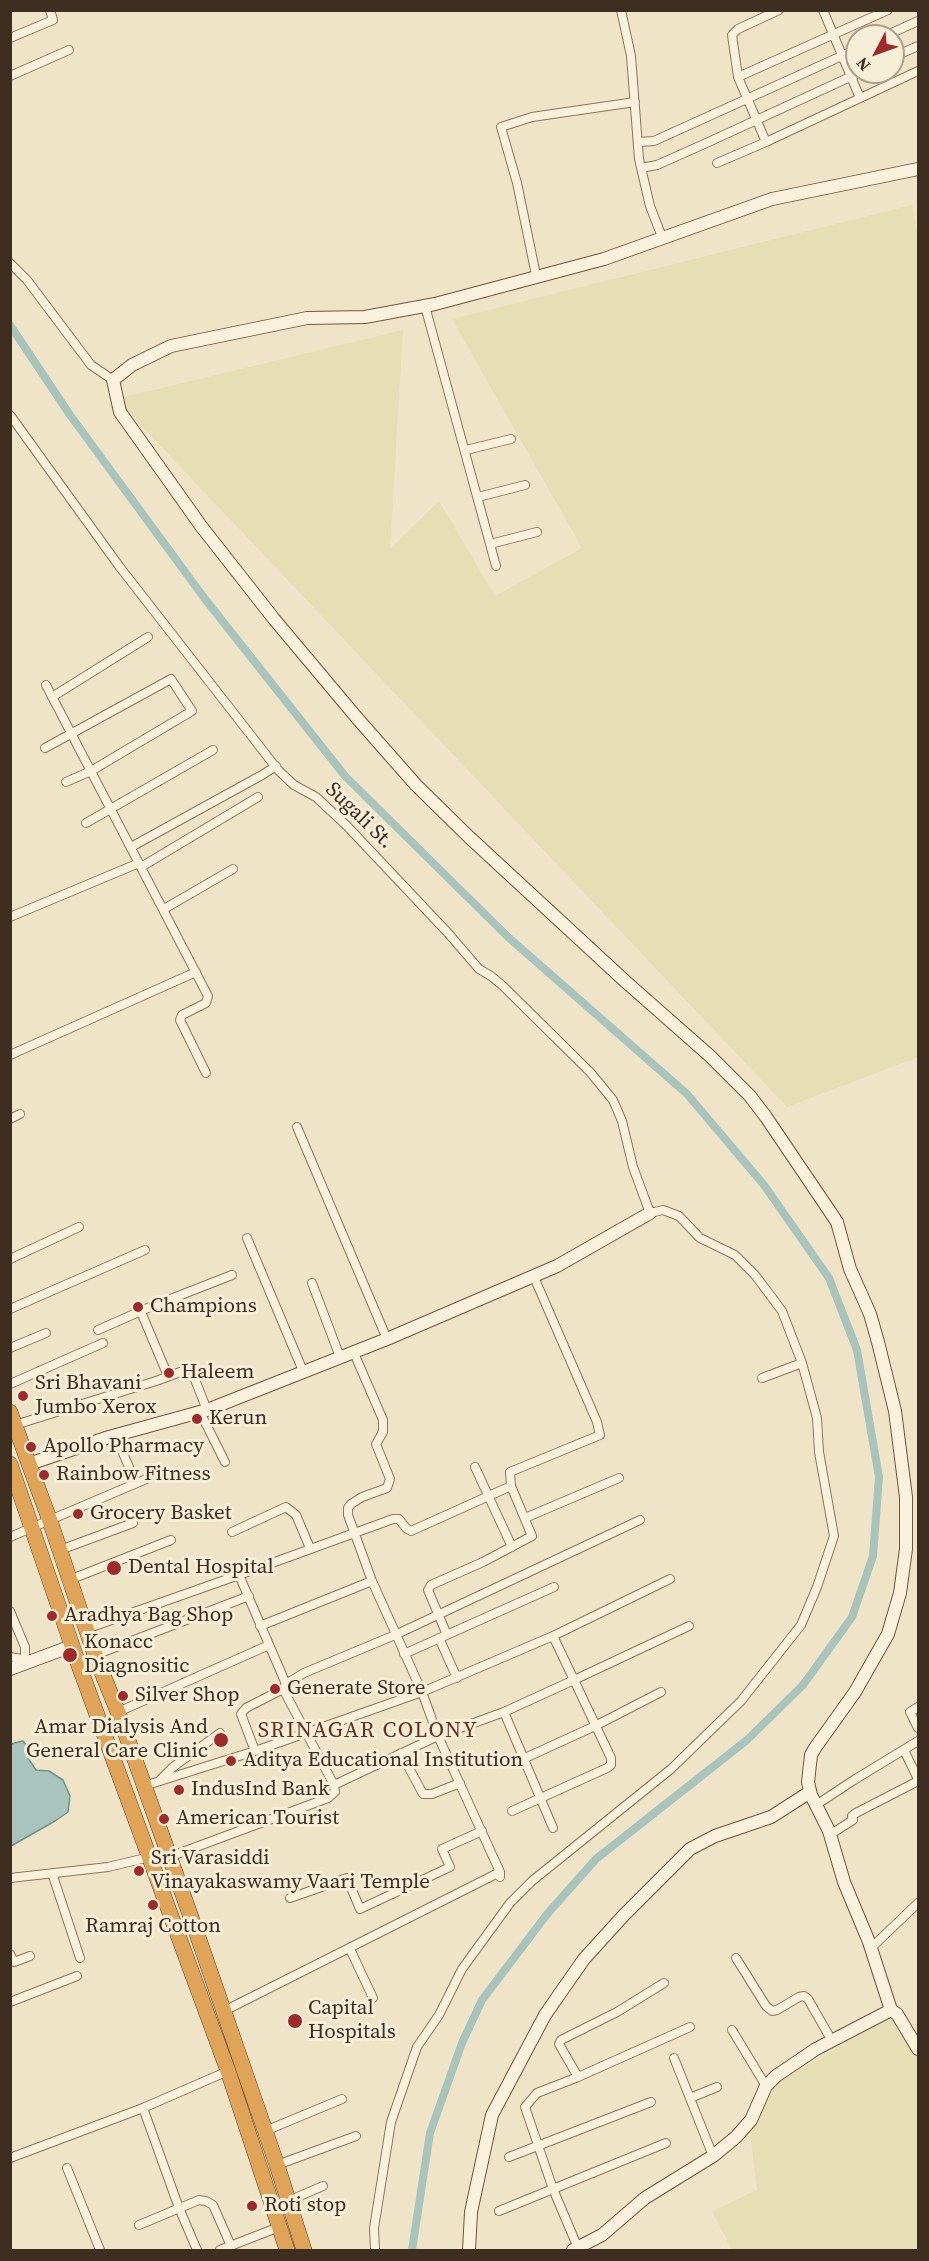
<!DOCTYPE html>
<style>
body{margin:0}
#map{position:relative;width:929px;height:2261px;overflow:hidden;background:#f0e4c8;font-family:"Source Serif 4",serif}
canvas{display:block}
.frame{position:absolute;inset:0;border:12px solid #3d2e20;pointer-events:none}
.north{position:absolute;left:845px;top:24px;width:60px;height:60px;box-sizing:border-box;background:#f7eed8;border:2px solid #ada18e;border-radius:50%;rotate:229deg;font-size:16px;font-weight:700;line-height:24px;text-align:center;color:#3d2e20}
.north::after{content:'';display:block;margin:auto;width:21px;height:27px;background:#9e2a2b;clip-path:polygon(50% 0,100% 100%,50% 72%,0 100%)}
</style>
<div id="map">
<canvas width="929" height="2261"></canvas>
<div class="frame"></div>
<div class="north">N</div>
</div>
<script>
const ctx = document.querySelector('canvas').getContext('2d');
ctx.lineJoin = 'round';
function fill(path, color) {
  ctx.fillStyle = color;
  ctx.fill(path, 'evenodd');
}
function shape(rows) {
  const path = new Path2D();
  for (const r of rows) {
    path.moveTo(r[0], r[1]);
    for (let i = 2; i < r.length; i += 2) path.lineTo(r[i], r[i + 1]);
  }
  return path;
}
function strokePath(path, color, width, dash) {
  ctx.strokeStyle = color;
  ctx.lineWidth = width;
  ctx.lineCap = dash ? 'butt' : 'round';
  ctx.setLineDash(dash || []);
  ctx.stroke(path);
}
function label(font, color, halo, rows, align = 'center') {
  ctx.font = font + ' "Source Serif 4",serif';
  ctx.lineWidth = 6;
  ctx.setLineDash([]);
  ctx.textBaseline = 'middle';
  ctx.strokeStyle = halo;
  ctx.fillStyle = color;
  for (const [text, x, y, turn = 0] of rows) {
    ctx.save();
    ctx.translate(x, y);
    ctx.rotate((+turn || 0) * Math.PI / 180);
    ctx.textAlign = isNaN(turn) ? turn : align;
    if (halo) ctx.strokeText(text, 0, 0);
    ctx.fillText(text, 0, 0);
    ctx.restore();
  }
}
const farmland = shape([
 [912,205,918,237,918,1057,787,1107,116,399,403,330,390,549,439,501,495,596,582,548,452,319],
 [890,2017,918,2058,918,2250,732,2250,712,2211,757,2190,750,2132,777,2083]
]);
const water = shape([
 [23,1741,27,1746,28,1758,36,1770,49,1771,63,1780,70,1796,68,1812,55,1821,11,1846,11,1744,23,1741]
]);
const canal = shape([
 [10,325,70,415,205,599,345,776,508,937,687,1094,764,1185,829,1278,857,1350,879,1477,873,1556,852,1617,803,1685,747,1740,596,1859,548,1913,482,2000,462,2043,430,2133,412,2250]
]);
const street = shape([
 [621,10,631,56,639,159,650,206,662,237],
 [823,10,860,98],
 [885,36,918,21],
 [10,38,53,20,50,10],
 [893,57,918,46],
 [10,76,69,50],
 [738,77,888,10],
 [638,142,654,141,857,49],
 [766,142,918,71],
 [717,163,766,142,738,77,732,35,738,29,779,10],
 [641,168,657,165,702,145,861,72],
 [10,263,27,280,91,365,113,380],
 [536,275,517,183,501,127,532,117,635,102],
 [425,306,496,566],
 [10,415,119,566,278,770,294,785,316,797,347,826,448,933,479,969,491,976,503,986,590,1072,613,1100,622,1121,633,1167,650,1213,663,1210,679,1216,700,1238,735,1255,755,1275,782,1311,802,1363,817,1418,819,1452,834,1536,817,1587,801,1625,741,1701,671,1769,532,1881,510,1903,462,1969,439,2015,417,2047,391,2122,374,2228,375,2250],
 [466,450,511,439],
 [478,497,525,485],
 [490,544,537,532],
 [46,685,208,996,206,1003,182,1015,180,1020,206,1073],
 [52,697,148,637],
 [45,748,171,679,192,711,91,771,66,782],
 [86,823,213,750],
 [131,847,262,775,276,766],
 [141,867,258,797],
 [164,909,233,869],
 [10,917,139,863],
 [10,1055,196,972],
 [10,1119,20,1114],
 [297,1127,387,1339],
 [247,1238,303,1371],
 [10,1259,79,1227],
 [312,1283,340,1357],
 [10,1309,145,1250],
 [141,1312,168,1376],
 [98,1330,150,1307,232,1275],
 [10,1348,46,1333],
 [354,1353,383,1420,383,1432,376,1444,390,1479,387,1488,362,1497,351,1504,348,1508,348,1515,372,1581,422,1692,438,1736,500,1872,500,1877],
 [762,1378,802,1363],
 [10,1384,103,1343],
 [200,1412,225,1462],
 [15,1425,159,1380,188,1369,192,1372,207,1410],
 [115,1435,136,1483],
 [475,1467,512,1547],
 [525,1518,619,1478],
 [232,1532,286,1507,296,1515,310,1548],
 [10,1537,151,1477],
 [60,1550,133,1523],
 [239,1575,393,1519,399,1519,406,1528,411,1531,511,1486],
 [69,1580,171,1540],
 [10,1611,25,1647,25,1659],
 [260,1626,372,1581],
 [86,1629,239,1575,286,1684,283,1689,334,1785,335,1792,328,1798,169,1857],
 [447,1635,428,1590,431,1585,483,1562,532,1536,511,1486,510,1472,600,1435,597,1422,534,1277],
 [439,1638,457,1678],
 [404,1654,554,1587],
 [95,1655,249,1596],
 [10,1657,28,1660],
 [286,1684,304,1673,395,1635,640,1520],
 [918,1707,910,1712,918,1728],
 [118,1712,269,1645],
 [504,1712,553,1828],
 [904,1750,918,1779],
 [255,1751,241,1714,246,1708,283,1689],
 [401,1753,423,1794,432,1794,460,1783],
 [523,1759,595,1726,661,1692],
 [159,1781,173,1767,220,1733],
 [334,1785,438,1736,504,1712,574,1680,553,1636],
 [144,1786,255,1751,422,1692,553,1636,670,1579],
 [816,1805,854,1780,918,1741],
 [512,1811,607,1768,611,1765,611,1758,574,1680,689,1626],
 [831,1834,853,1820,852,1816,856,1813,918,1781],
 [52,1873,80,1958],
 [10,1878,108,1867,150,1857],
 [290,1898,347,1878,360,1909,450,1867,442,1849,482,1831],
 [871,1948,918,1903],
 [350,1949,373,1998],
 [10,1954,14,1962,30,1956],
 [736,1958,766,2006,772,2011,777,2010,799,1997,804,1996,808,1999,832,2041],
 [10,2002,77,1976],
 [224,2011,500,1872],
 [732,2030,766,2086],
 [674,2058,713,2156],
 [578,2077,559,2044,561,2040,617,2012,664,1983],
 [690,2098,717,2087],
 [143,2108,179,2208,197,2250],
 [265,2131,342,2099],
 [509,2157,651,2102],
 [10,2158,143,2108,228,2071],
 [277,2165,356,2136],
 [67,2168,100,2250],
 [288,2201,323,2186],
 [499,2211,666,2143],
 [139,2225,199,2200,206,2201,213,2205,231,2246],
 [578,2248,553,2189,525,2107,537,2093,578,2077,690,2027],
 [220,2250,279,2227]
]);
const secondary = shape([
 [29,1464,109,1437,207,1410,387,1339,557,1266,650,1213],
 [10,1669,72,1646],
 [891,2010,869,1942,844,1882,829,1831,811,1795,808,1782,811,1755,815,1748,855,1692,888,1634,900,1593,906,1549,906,1497,895,1411,878,1342,870,1314,850,1269,837,1222,766,1117,750,1096,710,1056,626,982,469,837,416,785,357,718,274,619,201,526,120,412,113,380,132,365,171,346,307,318,365,317,435,304,604,259,772,199,918,169],
 [469,2250,471,2212,492,2115,545,2015,584,1959,624,1915,690,1849,715,1836,771,1817,810,1792],
 [573,2250,602,2235,645,2198,713,2156,736,2137,751,2120,766,2086,776,2076,816,2049,891,2010,897,2014,918,2049]
]);
const highway = shape([
 [10,1412,50,1521,95,1655,118,1712,197,1934,277,2165,304,2250],
 [10,1464,78,1663,228,2071,287,2250]
]);
const markers = [
 [138,1307,6,"#9e2a2b"],
 [169,1373,6,"#9e2a2b"],
 [23,1396,6,"#9e2a2b"],
 [197,1419,6,"#9e2a2b"],
 [31,1447,6,"#9e2a2b"],
 [44,1475,6,"#9e2a2b"],
 [78,1514,6,"#9e2a2b"],
 [114,1568,8,"#9e2a2b"],
 [52,1616,6,"#9e2a2b"],
 [70,1655,8,"#9e2a2b"],
 [275,1689,6,"#9e2a2b"],
 [123,1696,6,"#9e2a2b"],
 [221,1740,8,"#9e2a2b"],
 [231,1761,6,"#9e2a2b"],
 [179,1790,6,"#9e2a2b"],
 [164,1819,6,"#9e2a2b"],
 [139,1871,6,"#9e2a2b"],
 [153,1905,6,"#9e2a2b"],
 [295,2021,8,"#9e2a2b"],
 [252,2206,6,"#9e2a2b"]
];
const streetNames = [
 ["Sugali St.",359,816,44]
];
const poiNames = [
 ["Champions",150,1307],
 ["Haleem",181,1373],
 ["Sri Bhavani",35,1384],
 ["Jumbo Xerox",35,1408],
 ["Kerun",209,1419],
 ["Apollo Pharmacy",43,1447],
 ["Rainbow Fitness",56,1475],
 ["Grocery Basket",90,1514],
 ["Dental Hospital",128,1568],
 ["Aradhya Bag Shop",64,1616],
 ["Konacc",84,1643],
 ["Diagnositic",84,1667],
 ["Generate Store",287,1689],
 ["Silver Shop",135,1696],
 ["Amar Dialysis And",208,1728,"right"],
 ["General Care Clinic",208,1752,"right"],
 ["Aditya Educational Institution",243,1761],
 ["IndusInd Bank",191,1790],
 ["American Tourist",176,1819],
 ["Sri Varasiddi",151,1859],
 ["Vinayakaswamy Vaari Temple",151,1883],
 ["Ramraj Cotton",153,1927,"center"],
 ["Capital",308,2009],
 ["Hospitals",308,2033],
 ["Roti stop",264,2206]
];
const neighbourhoodNames = [
 ["SRINAGAR COLONY",368,1731]
];
fill(farmland, '#e6deb5');
fill(water, '#a9c4bc');
strokePath(water, '#6f938a', 1.5);
strokePath(canal, '#a9c4bc', 8);
strokePath(street, '#8d765c', 10);
strokePath(secondary, '#6f573f', 14);
strokePath(highway, '#5b4430', 16);
strokePath(street, '#faf1dc', 8);
strokePath(secondary, '#faf1dc', 12);
strokePath(highway, '#e0a458', 15);
for (const [x, y, r, color] of markers) {
  const dot = new Path2D();
  dot.arc(x, y, r, 0, 2 * Math.PI);
  ctx.fillStyle = color;
  ctx.fill(dot);
  strokePath(dot, '#f7eed8', 2);
}
label('21px', '#3d2e20', '#f7eed8', streetNames);
label('21px', '#3d2e20', '#f7eed8', poiNames, 'left');
ctx.letterSpacing = '1.5px';
label('22px', '#6b2e1e', '#f7eed8', neighbourhoodNames);
ctx.letterSpacing = '0px';
</script>
